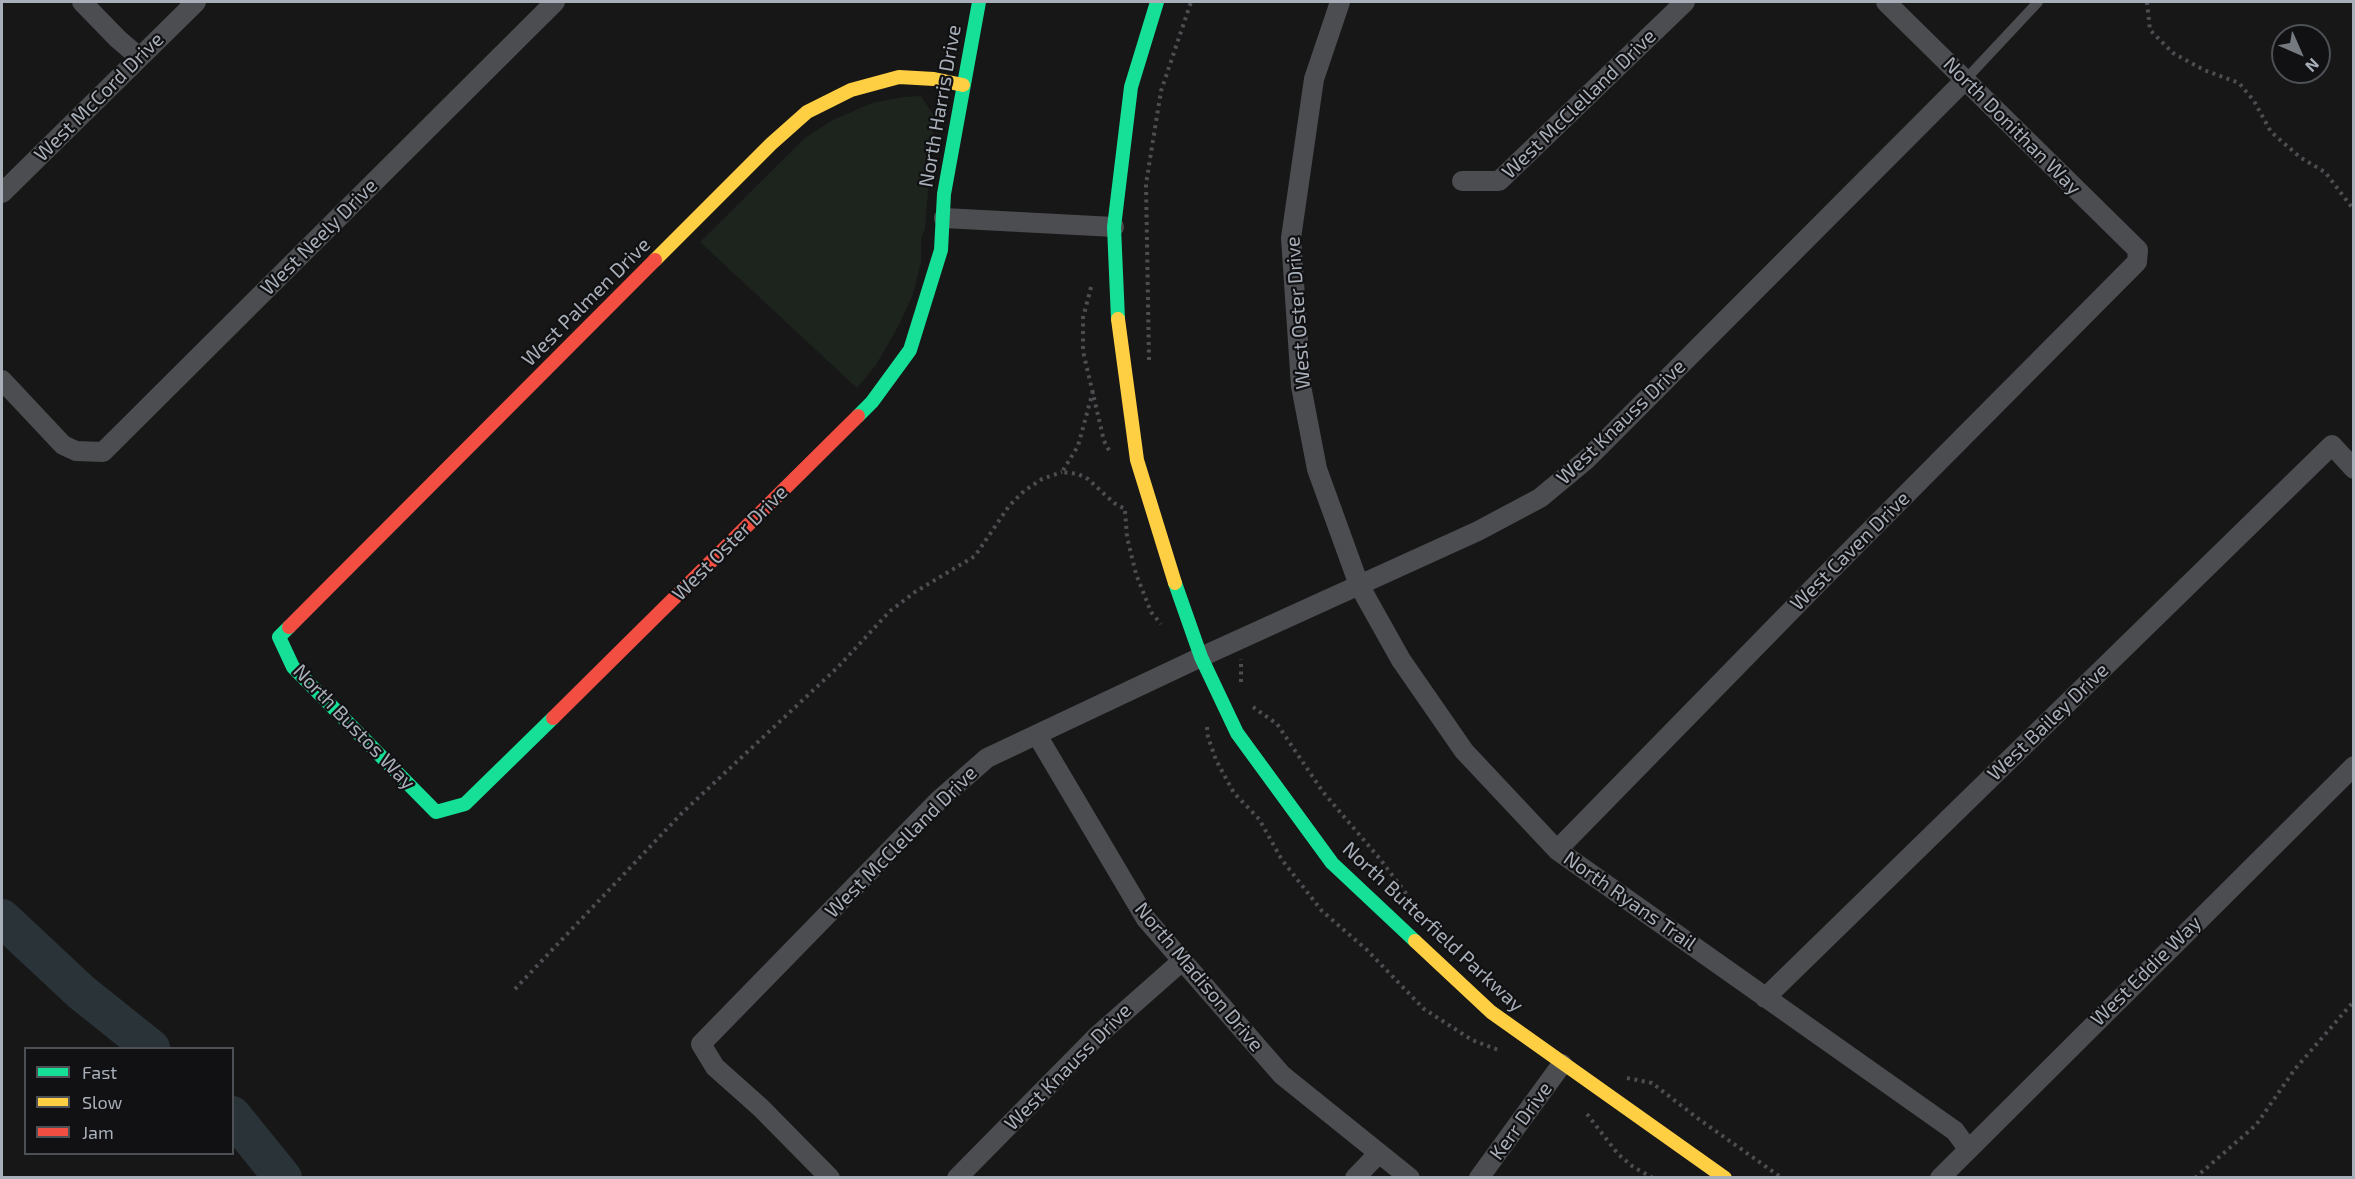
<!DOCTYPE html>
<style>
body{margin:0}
#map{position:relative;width:2355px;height:1179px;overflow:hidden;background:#171717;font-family:"Exo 2",sans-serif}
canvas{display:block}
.frame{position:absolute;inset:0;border:3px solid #a8afb8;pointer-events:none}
.legend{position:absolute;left:24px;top:1047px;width:210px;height:108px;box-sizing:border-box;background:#111113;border:2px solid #4d5055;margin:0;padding:8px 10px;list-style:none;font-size:18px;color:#a8afb8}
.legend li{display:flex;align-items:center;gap:12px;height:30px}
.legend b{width:30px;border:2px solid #4d5055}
.north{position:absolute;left:2271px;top:24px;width:60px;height:60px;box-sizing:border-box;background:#111113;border:2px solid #4d5055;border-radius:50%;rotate:135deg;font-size:16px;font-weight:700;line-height:24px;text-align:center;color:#a8afb8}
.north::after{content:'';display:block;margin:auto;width:21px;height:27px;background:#757a80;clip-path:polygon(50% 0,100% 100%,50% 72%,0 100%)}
</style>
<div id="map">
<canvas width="2355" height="1179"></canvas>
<div class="frame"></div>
<ul class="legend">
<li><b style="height:8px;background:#16e098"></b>Fast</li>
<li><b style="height:8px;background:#ffcf43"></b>Slow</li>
<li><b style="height:8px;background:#f24e42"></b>Jam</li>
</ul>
<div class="north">N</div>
</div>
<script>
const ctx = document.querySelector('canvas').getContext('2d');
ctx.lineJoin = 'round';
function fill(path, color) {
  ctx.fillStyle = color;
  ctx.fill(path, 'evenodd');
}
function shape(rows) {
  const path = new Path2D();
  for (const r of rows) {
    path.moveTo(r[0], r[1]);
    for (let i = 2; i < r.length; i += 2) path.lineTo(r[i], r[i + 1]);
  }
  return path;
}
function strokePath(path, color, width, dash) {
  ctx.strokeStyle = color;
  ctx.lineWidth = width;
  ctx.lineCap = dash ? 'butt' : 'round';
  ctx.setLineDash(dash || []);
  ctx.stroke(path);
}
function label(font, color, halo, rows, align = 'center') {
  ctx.font = font + ' "Exo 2",sans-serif';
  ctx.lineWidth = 4.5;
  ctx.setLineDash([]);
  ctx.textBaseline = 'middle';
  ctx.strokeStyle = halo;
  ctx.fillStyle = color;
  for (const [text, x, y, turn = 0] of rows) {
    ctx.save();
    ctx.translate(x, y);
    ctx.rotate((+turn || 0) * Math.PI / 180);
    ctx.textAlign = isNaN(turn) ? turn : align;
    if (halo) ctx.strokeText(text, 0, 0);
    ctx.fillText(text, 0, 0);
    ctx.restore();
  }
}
const green = shape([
 [921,96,934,116,925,229,921,238,921,262,913,294,899,325,876,365,857,388,700,242,806,137,833,120,872,103,903,97]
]);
const river = shape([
 [2,918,81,992,151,1048],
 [232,1115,283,1178]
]);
const path = shape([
 [2147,2,2150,30,2173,53,2204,70,2239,83,2254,101,2271,132,2301,158,2325,172,2354,210],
 [1091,287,1083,318,1083,351,1104,441,1111,454],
 [1149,360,1146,184,1161,91,1191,2],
 [1093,391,1078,446,1062,472,1078,474,1088,479,1114,503,1125,509],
 [1125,511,1127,537,1136,574,1151,612,1161,624],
 [1241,682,1241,659],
 [1253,707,1277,724,1323,792,1380,859,1414,904],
 [1207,727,1208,737,1216,760,1234,793,1259,819,1282,860,1322,911,1367,950,1424,1009,1472,1040,1501,1051],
 [515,989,682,813,838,667,890,611,915,592,975,556,1009,506,1024,491,1042,479,1062,472],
 [1627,1078,1652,1083,1700,1120,1782,1178],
 [1587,1114,1618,1154,1632,1166,1653,1178],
 [2195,1178,2256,1125,2295,1069,2354,1001]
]);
const lane = shape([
 [1965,80,2038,2]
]);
const street = shape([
 [82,2,118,39,139,57],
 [1340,2,1314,79,1291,238,1301,386,1317,469,1359,585,1401,660,1464,751,1557,850,1955,1131,1968,1149],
 [1462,181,1499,181,1685,2],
 [2,193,196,2],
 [944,218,1114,227],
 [2,380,63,445,76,451,103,452,555,2],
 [1037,735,1146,919,1282,1075,1410,1178],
 [1557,850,1819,582,2137,262,2138,250,1886,2],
 [1765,998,2332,445,2354,469],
 [830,1178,761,1108,715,1067,701,1044,939,800,987,758,1201,657,1478,531,1540,498,1587,459,1965,80],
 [957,1178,1097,1036,1182,961],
 [1355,1178,1379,1153],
 [1479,1178,1562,1064],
 [1940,1178,2354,766]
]);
const fast = shape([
 [1118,319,1114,227,1131,87,1157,2],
 [858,416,872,402,910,350,941,250,944,194,979,2],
 [1175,583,1201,657,1237,733,1332,863,1415,941],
 [289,627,279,637,293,667,436,812,465,804,553,718]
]);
const slow = shape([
 [655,260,771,144,807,112,851,90,899,77,934,79,963,85],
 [1118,319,1137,460,1175,583],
 [1415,941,1491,1012,1725,1178]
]);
const jam = shape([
 [289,627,655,260],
 [553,718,858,416]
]);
const streetNames = [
 ["West McCord Drive",99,97,-45],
 ["West McClelland Drive",1579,104,-44],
 ["North Harris Drive",940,106,-80],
 ["North Donithan Way",2012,126,45],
 ["West Neely Drive",319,237,-45],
 ["West Palmen Drive",586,302,-45],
 ["West Oster Drive",1298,313,-94],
 ["West Knauss Drive",1621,422,-44],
 ["West Oster Drive",730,543,-45],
 ["West Caven Drive",1850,551,-45],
 ["West Bailey Drive",2048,722,-44],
 ["North Bustos Way",354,727,46],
 ["West McClelland Drive",901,842,-45],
 ["North Ryans Trail",1630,901,35],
 ["North Butterfield Parkway",1433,927,43],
 ["West Eddie Way",2146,971,-45],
 ["North Madison Drive",1199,977,50],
 ["West Knauss Drive",1068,1067,-45],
 ["Kerr Drive",1521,1121,-54]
];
fill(green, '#1d241d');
strokePath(river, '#2a3338', 38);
strokePath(path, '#4d4e52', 4, [3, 4.5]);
strokePath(lane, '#4b4d50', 10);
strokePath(street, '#4b4d50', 20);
strokePath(fast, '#16e098', 14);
strokePath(slow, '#ffcf43', 14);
strokePath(jam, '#f24e42', 14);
label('20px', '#a8afb8', '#111113', streetNames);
</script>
